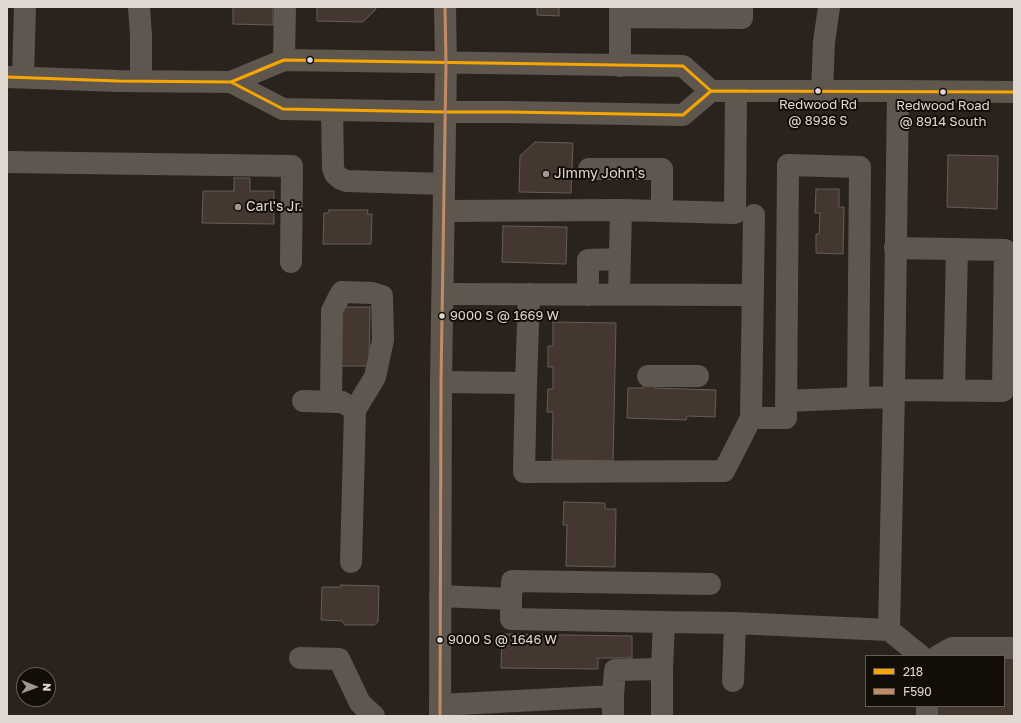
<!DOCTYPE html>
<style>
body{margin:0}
#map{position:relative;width:1021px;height:723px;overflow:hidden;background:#2a231d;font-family:"Golos Text",sans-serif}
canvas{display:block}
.frame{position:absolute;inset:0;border:8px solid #e1d7d1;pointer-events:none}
.legend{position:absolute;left:865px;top:655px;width:140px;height:52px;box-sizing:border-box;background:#130d08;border:1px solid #655e58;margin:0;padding:5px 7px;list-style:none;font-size:12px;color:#e1d7d1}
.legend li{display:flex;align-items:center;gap:8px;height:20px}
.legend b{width:20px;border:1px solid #655e58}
.north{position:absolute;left:16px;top:667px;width:40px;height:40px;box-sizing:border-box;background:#130d08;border:1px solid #655e58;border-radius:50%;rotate:91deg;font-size:11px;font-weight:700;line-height:16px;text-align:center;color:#e1d7d1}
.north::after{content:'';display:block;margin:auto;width:14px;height:18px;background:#a19892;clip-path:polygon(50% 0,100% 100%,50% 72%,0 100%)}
</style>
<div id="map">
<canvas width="1021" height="723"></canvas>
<div class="frame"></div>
<ul class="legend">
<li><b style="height:5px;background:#f7a600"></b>218</li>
<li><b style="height:5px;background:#c18c65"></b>F590</li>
</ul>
<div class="north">N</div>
</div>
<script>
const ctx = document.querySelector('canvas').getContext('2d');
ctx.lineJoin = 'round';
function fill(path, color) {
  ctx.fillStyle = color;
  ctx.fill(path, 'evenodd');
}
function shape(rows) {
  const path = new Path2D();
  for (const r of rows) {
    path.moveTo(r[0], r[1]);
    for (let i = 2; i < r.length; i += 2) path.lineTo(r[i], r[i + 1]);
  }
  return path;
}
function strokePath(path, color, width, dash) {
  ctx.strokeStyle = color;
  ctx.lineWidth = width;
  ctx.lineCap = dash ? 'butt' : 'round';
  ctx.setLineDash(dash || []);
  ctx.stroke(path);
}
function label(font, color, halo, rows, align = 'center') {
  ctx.font = font + ' "Golos Text",sans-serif';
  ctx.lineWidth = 4;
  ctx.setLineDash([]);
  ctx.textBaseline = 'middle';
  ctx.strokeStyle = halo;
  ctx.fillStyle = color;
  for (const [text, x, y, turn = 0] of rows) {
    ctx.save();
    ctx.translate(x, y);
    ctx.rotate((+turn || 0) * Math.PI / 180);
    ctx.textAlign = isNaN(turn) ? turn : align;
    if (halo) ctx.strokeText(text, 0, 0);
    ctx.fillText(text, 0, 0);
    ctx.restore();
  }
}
const building = shape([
 [233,7,273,7,273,25,233,24,233,7],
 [317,7,376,7,376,9,363,22,317,21,317,7],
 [537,7,559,7,559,16,537,15,537,7],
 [535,142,573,143,571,193,519,192,520,156,535,142],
 [948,155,998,156,997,209,947,207,948,155],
 [234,178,250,178,250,191,274,191,274,224,202,223,203,191,234,191,234,178],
 [816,189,839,189,839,207,844,207,843,254,816,253,816,234,819,234,820,213,815,213,816,189],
 [329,210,368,210,367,214,372,214,371,244,323,244,324,213,329,213,329,210],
 [503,226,567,227,566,264,502,262,503,226],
 [340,307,370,307,369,366,339,366,340,307],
 [553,322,616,323,613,461,552,460,553,412,547,412,548,389,553,389,553,367,548,367,548,346,553,346,553,322],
 [643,379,655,380,655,388,716,390,715,417,687,416,686,420,627,418,628,388,643,388,643,379],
 [564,502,605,503,605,509,616,509,615,567,566,566,567,525,563,525,564,502],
 [341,585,379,586,378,622,374,625,345,625,342,621,321,620,322,587,341,587,341,585],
 [502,634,632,636,632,658,598,658,598,669,501,668,502,634],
 [1014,651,1014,716,936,716,936,706,1004,706,1004,656,1014,651]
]);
const minor = shape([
 [139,7,141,36,141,81],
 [620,17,742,18,742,7],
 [284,60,285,7],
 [620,66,620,7],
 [23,77,25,7],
 [822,91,824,42,829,7],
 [332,110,333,168,335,174,341,179,347,181,444,184],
 [7,162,292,166,291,262],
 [589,169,662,169,662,210],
 [444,211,621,210,735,213,736,91],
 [443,294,753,295],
 [529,294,526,383,524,472,724,471,751,418,786,418,788,165,860,167,858,398,786,401],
 [588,295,588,260,620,259],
 [619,295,621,210],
 [648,376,698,376],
 [441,382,526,383],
 [894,390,1003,391,1005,250,895,248],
 [954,390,957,249],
 [858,398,894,397],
 [303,401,342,402,355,410,351,562],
 [331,402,332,311,339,297,342,292,372,293,382,296,383,340,375,377,355,410],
 [751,418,754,215],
 [440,596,511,599,511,619,664,622,662,669,662,716],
 [511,599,512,581,710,584],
 [664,622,735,623],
 [889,630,921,656],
 [938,656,952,648,1014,648],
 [300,658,339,659,360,703,374,716],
 [733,681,735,623,889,630,894,390,898,91],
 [613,696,615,670,662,669],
 [440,705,613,696,613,716],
 [927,716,927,706]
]);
const major = shape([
 [7,77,118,81,231,82,284,60,683,66,711,91],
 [231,82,283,109,445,112,509,112,683,115,711,91,898,91,1014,92],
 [440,716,441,382,446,63,445,7]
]);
const bus1 = shape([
 [7,77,118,81,231,82,283,109,445,112,509,112,683,115,711,91,1014,92],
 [208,82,231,82,284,60,683,66,711,91,746,91]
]);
const bus2 = shape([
 [440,716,441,382,446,63,445,7]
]);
const markers = [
 [310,60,3.5,"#e1d7d1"],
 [818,91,3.5,"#e1d7d1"],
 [943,92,3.5,"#e1d7d1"],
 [546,174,4,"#a19892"],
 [238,207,4,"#a19892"],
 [442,316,3.5,"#e1d7d1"],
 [440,640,3.5,"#e1d7d1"]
];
const busNames = [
 ["Redwood Rd",818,105],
 ["@ 8936 S",818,121],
 ["Redwood Road",943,106],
 ["@ 8914 South",943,122],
 ["9000 S @ 1669 W",450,316,"left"],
 ["9000 S @ 1646 W",448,640,"left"]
];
const poiNames = [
 ["Jimmy John's",554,174],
 ["Carl's Jr.",246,207]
];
fill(building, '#443730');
strokePath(building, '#655e59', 1);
strokePath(minor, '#5e5750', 22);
strokePath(major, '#5f574d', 22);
strokePath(bus1, '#f7a600', 3);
strokePath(bus2, '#c18c65', 3);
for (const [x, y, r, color] of markers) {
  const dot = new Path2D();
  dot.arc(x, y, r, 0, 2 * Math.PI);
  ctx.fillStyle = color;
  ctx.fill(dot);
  strokePath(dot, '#130d08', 1.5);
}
label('13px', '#e1d7d1', '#130d08', busNames);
label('14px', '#e1d7d1', '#130d08', poiNames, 'left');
</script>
